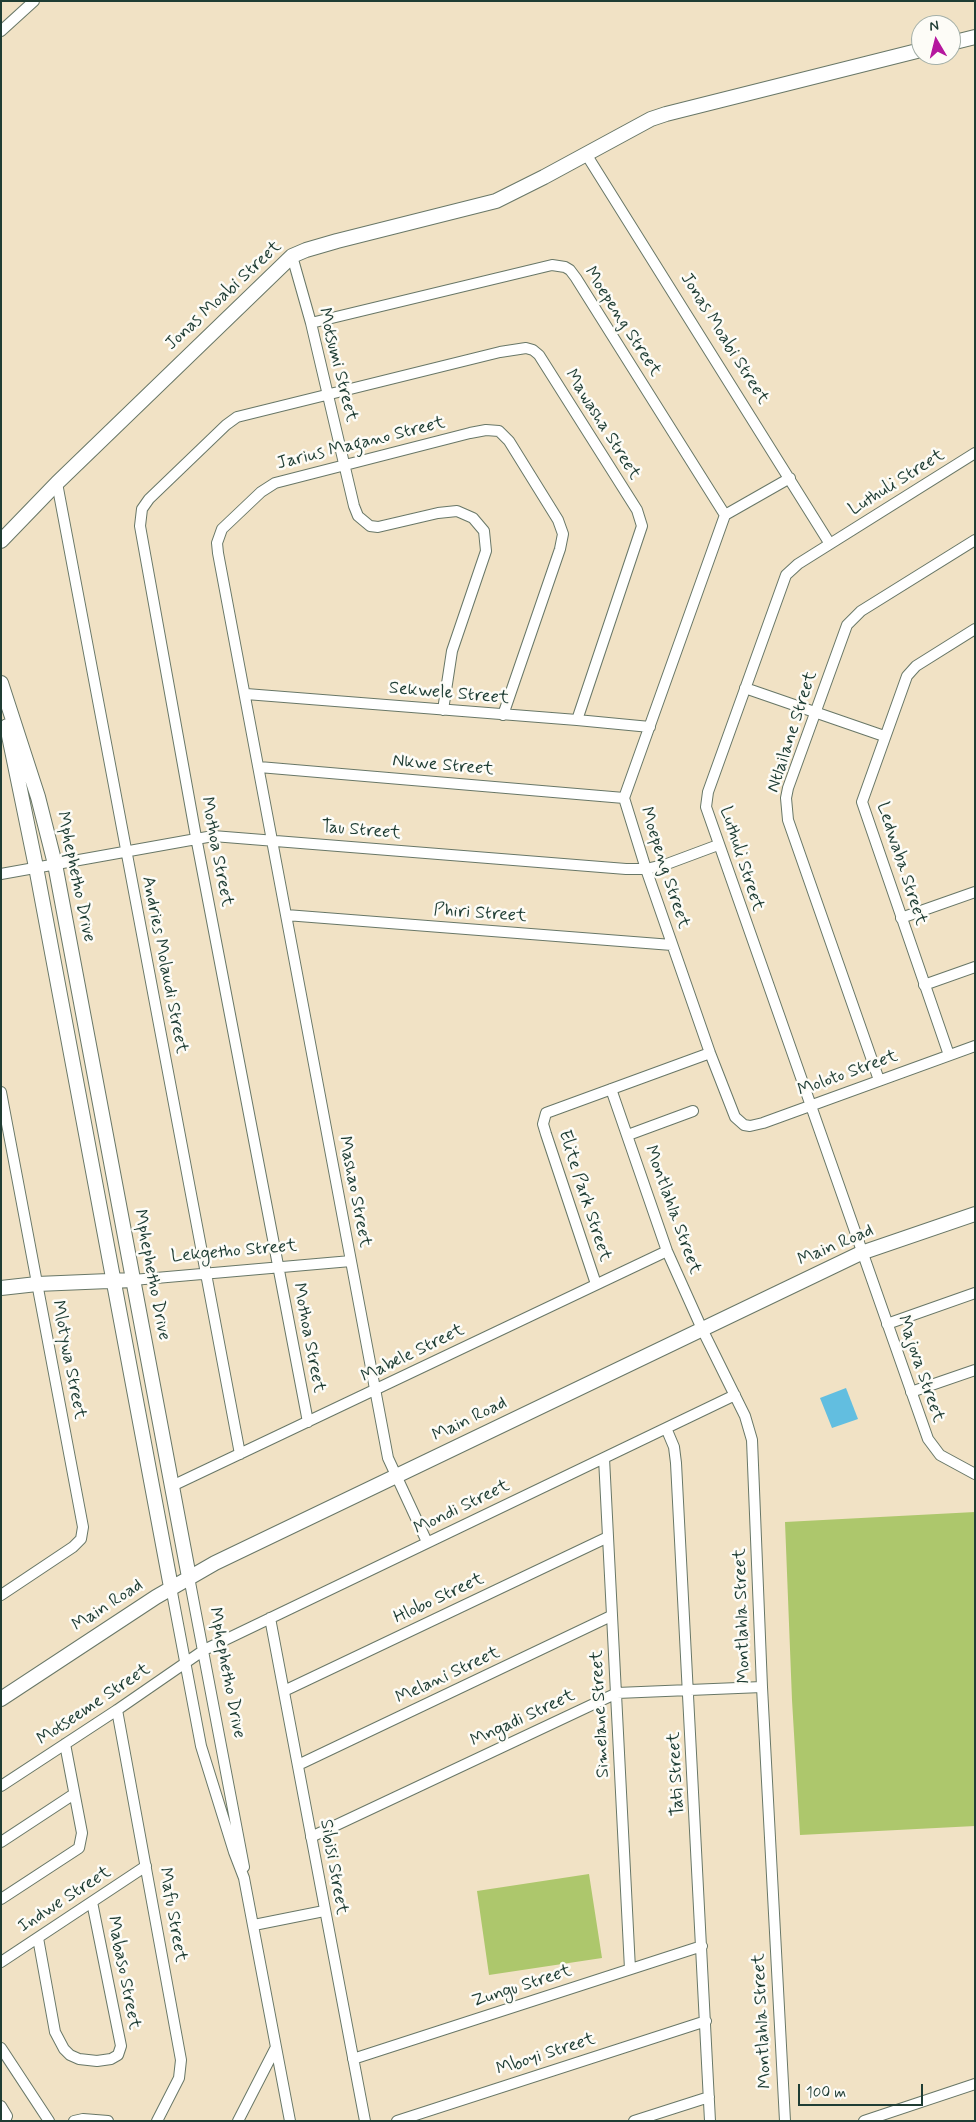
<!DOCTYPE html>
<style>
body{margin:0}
#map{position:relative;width:976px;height:2122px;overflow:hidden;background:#f1e2c5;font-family:Mynerve,sans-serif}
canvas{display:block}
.frame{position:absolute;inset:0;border:2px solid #1f3d34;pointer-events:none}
.north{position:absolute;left:911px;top:15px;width:50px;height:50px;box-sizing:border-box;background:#fdfcf7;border:1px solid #a4b0a9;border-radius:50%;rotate:352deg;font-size:14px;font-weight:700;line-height:20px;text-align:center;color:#1f3d34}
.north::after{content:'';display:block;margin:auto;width:18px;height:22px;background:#b5179e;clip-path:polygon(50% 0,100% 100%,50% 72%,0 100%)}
.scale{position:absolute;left:798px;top:2084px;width:125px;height:22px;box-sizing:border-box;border:2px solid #1f3d34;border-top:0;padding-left:6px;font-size:15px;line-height:18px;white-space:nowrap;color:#1f3d34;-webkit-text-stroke:4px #fdfcf7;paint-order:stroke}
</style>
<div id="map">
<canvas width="976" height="2122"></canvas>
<div class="frame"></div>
<div class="north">N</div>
<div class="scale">100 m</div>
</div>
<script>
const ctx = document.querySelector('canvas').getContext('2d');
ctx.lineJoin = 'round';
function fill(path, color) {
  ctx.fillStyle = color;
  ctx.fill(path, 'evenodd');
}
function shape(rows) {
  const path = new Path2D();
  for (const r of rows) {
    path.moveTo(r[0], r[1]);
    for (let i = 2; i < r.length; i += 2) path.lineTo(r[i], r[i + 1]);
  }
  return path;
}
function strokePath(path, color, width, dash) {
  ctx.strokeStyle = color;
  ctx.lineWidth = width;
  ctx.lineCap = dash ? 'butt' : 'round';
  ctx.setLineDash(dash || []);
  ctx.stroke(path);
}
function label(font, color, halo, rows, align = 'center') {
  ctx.font = font + ' Mynerve,sans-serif';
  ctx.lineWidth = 5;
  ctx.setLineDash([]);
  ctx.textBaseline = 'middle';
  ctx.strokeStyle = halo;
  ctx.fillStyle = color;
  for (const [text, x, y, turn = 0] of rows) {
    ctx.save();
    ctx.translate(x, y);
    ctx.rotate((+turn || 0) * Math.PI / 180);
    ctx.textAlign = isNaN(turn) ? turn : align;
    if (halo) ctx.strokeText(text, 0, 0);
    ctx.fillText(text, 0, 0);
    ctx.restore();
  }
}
const green = shape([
 [975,1512,975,1826,800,1835,792,1700,785,1522],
 [589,1874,602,1958,489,1975,477,1891]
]);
const water = shape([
 [846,1388,858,1419,832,1428,820,1398]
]);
const street = shape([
 [1,31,34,1],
 [586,154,830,544],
 [292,256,311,323,354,506,358,516,370,526,378,527,438,513,457,511,473,518,484,531,486,551,452,651,443,710],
 [311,323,552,265,565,267,570,270,576,278,725,515],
 [975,453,798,564,786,575,708,792,706,807,928,1439,940,1455,975,1474],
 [790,478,725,515,624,798,646,869,710,1053,735,1117,744,1125,750,1126,763,1123,975,1046],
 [57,483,240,1454],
 [745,688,884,736],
 [246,694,577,720,650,727],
 [259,767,624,798],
 [1,874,213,836,626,869,646,869,667,864,718,845],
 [286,915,672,945],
 [901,918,975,892],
 [924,985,975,967],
 [949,1055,862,802,907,676,916,666,975,629],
 [879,1080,788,820,786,798,788,788,847,625,861,611,975,540],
 [611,1089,667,1251,702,1329,745,1416,752,1440,762,1687,785,2121],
 [1,1092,83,1527,81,1539,73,1547,1,1595],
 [628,1135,693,1111],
 [133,1280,351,1261],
 [596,1284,546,1134,543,1124,546,1113,710,1053],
 [887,1324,975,1293],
 [911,1392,975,1370],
 [308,1422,196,837,140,526,142,509,149,499,226,425,237,417,500,352,526,348,533,350,539,355,637,510,642,526,577,720],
 [666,1428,674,1447,676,1463,710,2121],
 [604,1458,630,1969],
 [172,1486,667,1251],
 [427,1542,388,1458,218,553,217,543,222,529,261,492,275,483,470,433,486,430,499,431,509,441,558,520,563,534,560,549,503,715],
 [189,1577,244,1867],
 [171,1587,201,1746,234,1852,244,1878,290,2121],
 [270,1618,365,2121],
 [284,1691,608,1537],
 [117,1710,181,2060,179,2078,157,2121],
 [298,1765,611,1616],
 [1,1786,117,1710,204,1650,735,1395],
 [311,1837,617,1693,762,1687],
 [1,1842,74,1794],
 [1,1899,79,1848,82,1833,65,1744],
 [254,1925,324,1911],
 [38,1938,55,2032,64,2049,70,2055,79,2059,97,2061,111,2059,118,2055,121,2046,92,1902],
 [1,1962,146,1866],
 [1,2048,49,2121],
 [353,2059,702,1946],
 [1,2106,7,2116,5,2121],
 [74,2121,83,2119,108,2121],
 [238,2121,276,2047],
 [397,2121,706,2021],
 [634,2121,709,2097],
 [864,2121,975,2084]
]);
const secondary = shape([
 [951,43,975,37],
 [1,541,57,483,292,256,306,250,337,241,496,201,544,177,651,119,666,114,921,50],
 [1,683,38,797,55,864,189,1577],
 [7,726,36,867,171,1587],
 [1,1288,37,1284,133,1280],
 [1,1699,156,1597,215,1563,861,1253,975,1214]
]);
const streetNames = [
 ["Jonas Moabi Street",224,296,-43],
 ["Moepeng Street",622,322,57],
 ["Jonas Moabi Street",724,339,58],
 ["Motsumi Street",337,365,76],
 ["Mawasha Street",602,425,58],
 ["Jarius Magano Street",361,444,-14],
 ["Luthuli Street",897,483,-32],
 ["Sekwele Street",449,694,5],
 ["Ntlailane Street",793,732,-72],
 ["Nkwe Street",443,766,5],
 ["Tau Street",361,831,5],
 ["Mothoa Street",216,852,79],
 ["Luthuli Street",741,859,72],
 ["Ledwaba Street",901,864,72],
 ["Moepeng Street",664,868,72],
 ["Mphephetho Drive",75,877,78],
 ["Phiri Street",480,914,4],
 ["Andries Molaudi Street",164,965,79],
 ["Moloto Street",848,1074,-20],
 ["Mashao Street",354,1192,79],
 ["Elite Park Street",584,1196,72],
 ["Montlahla Street",672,1210,70],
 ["Main Road",836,1246,-23],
 ["Lekgetho Street",234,1252,-5],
 ["Mphephetho Drive",151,1275,79],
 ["Mothoa Street",308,1338,79],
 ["Mabele Street",413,1354,-26],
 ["Mlotywa Street",68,1360,79],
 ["Majova Street",920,1369,71],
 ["Main Road",470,1420,-26],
 ["Mondi Street",462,1508,-26],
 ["Hlobo Street",439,1599,-25],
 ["Main Road",108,1606,-33],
 ["Montlahla Street",743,1616,-92],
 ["Mphephetho Drive",226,1673,79],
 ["Melani Street",448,1676,-25],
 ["Motseeme Street",94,1705,-34],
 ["Simelane Street",601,1714,-93],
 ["Mngadi Street",523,1719,-25],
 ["Tati Street",677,1774,-93],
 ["Sibisi Street",333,1867,80],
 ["Indwe Street",65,1900,-33],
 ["Mafu Street",172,1915,80],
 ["Mabaso Street",123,1973,79],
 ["Zungu Street",522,1987,-18],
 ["Montlahla Street",763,2021,-93],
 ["Mboyi Street",546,2055,-18]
];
fill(green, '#adc76c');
fill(water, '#62bee0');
strokePath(street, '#687767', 12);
strokePath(secondary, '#687767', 16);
strokePath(street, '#fff', 10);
strokePath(secondary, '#fff', 14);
label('18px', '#1f3d34', '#fdfcf7', streetNames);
</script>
